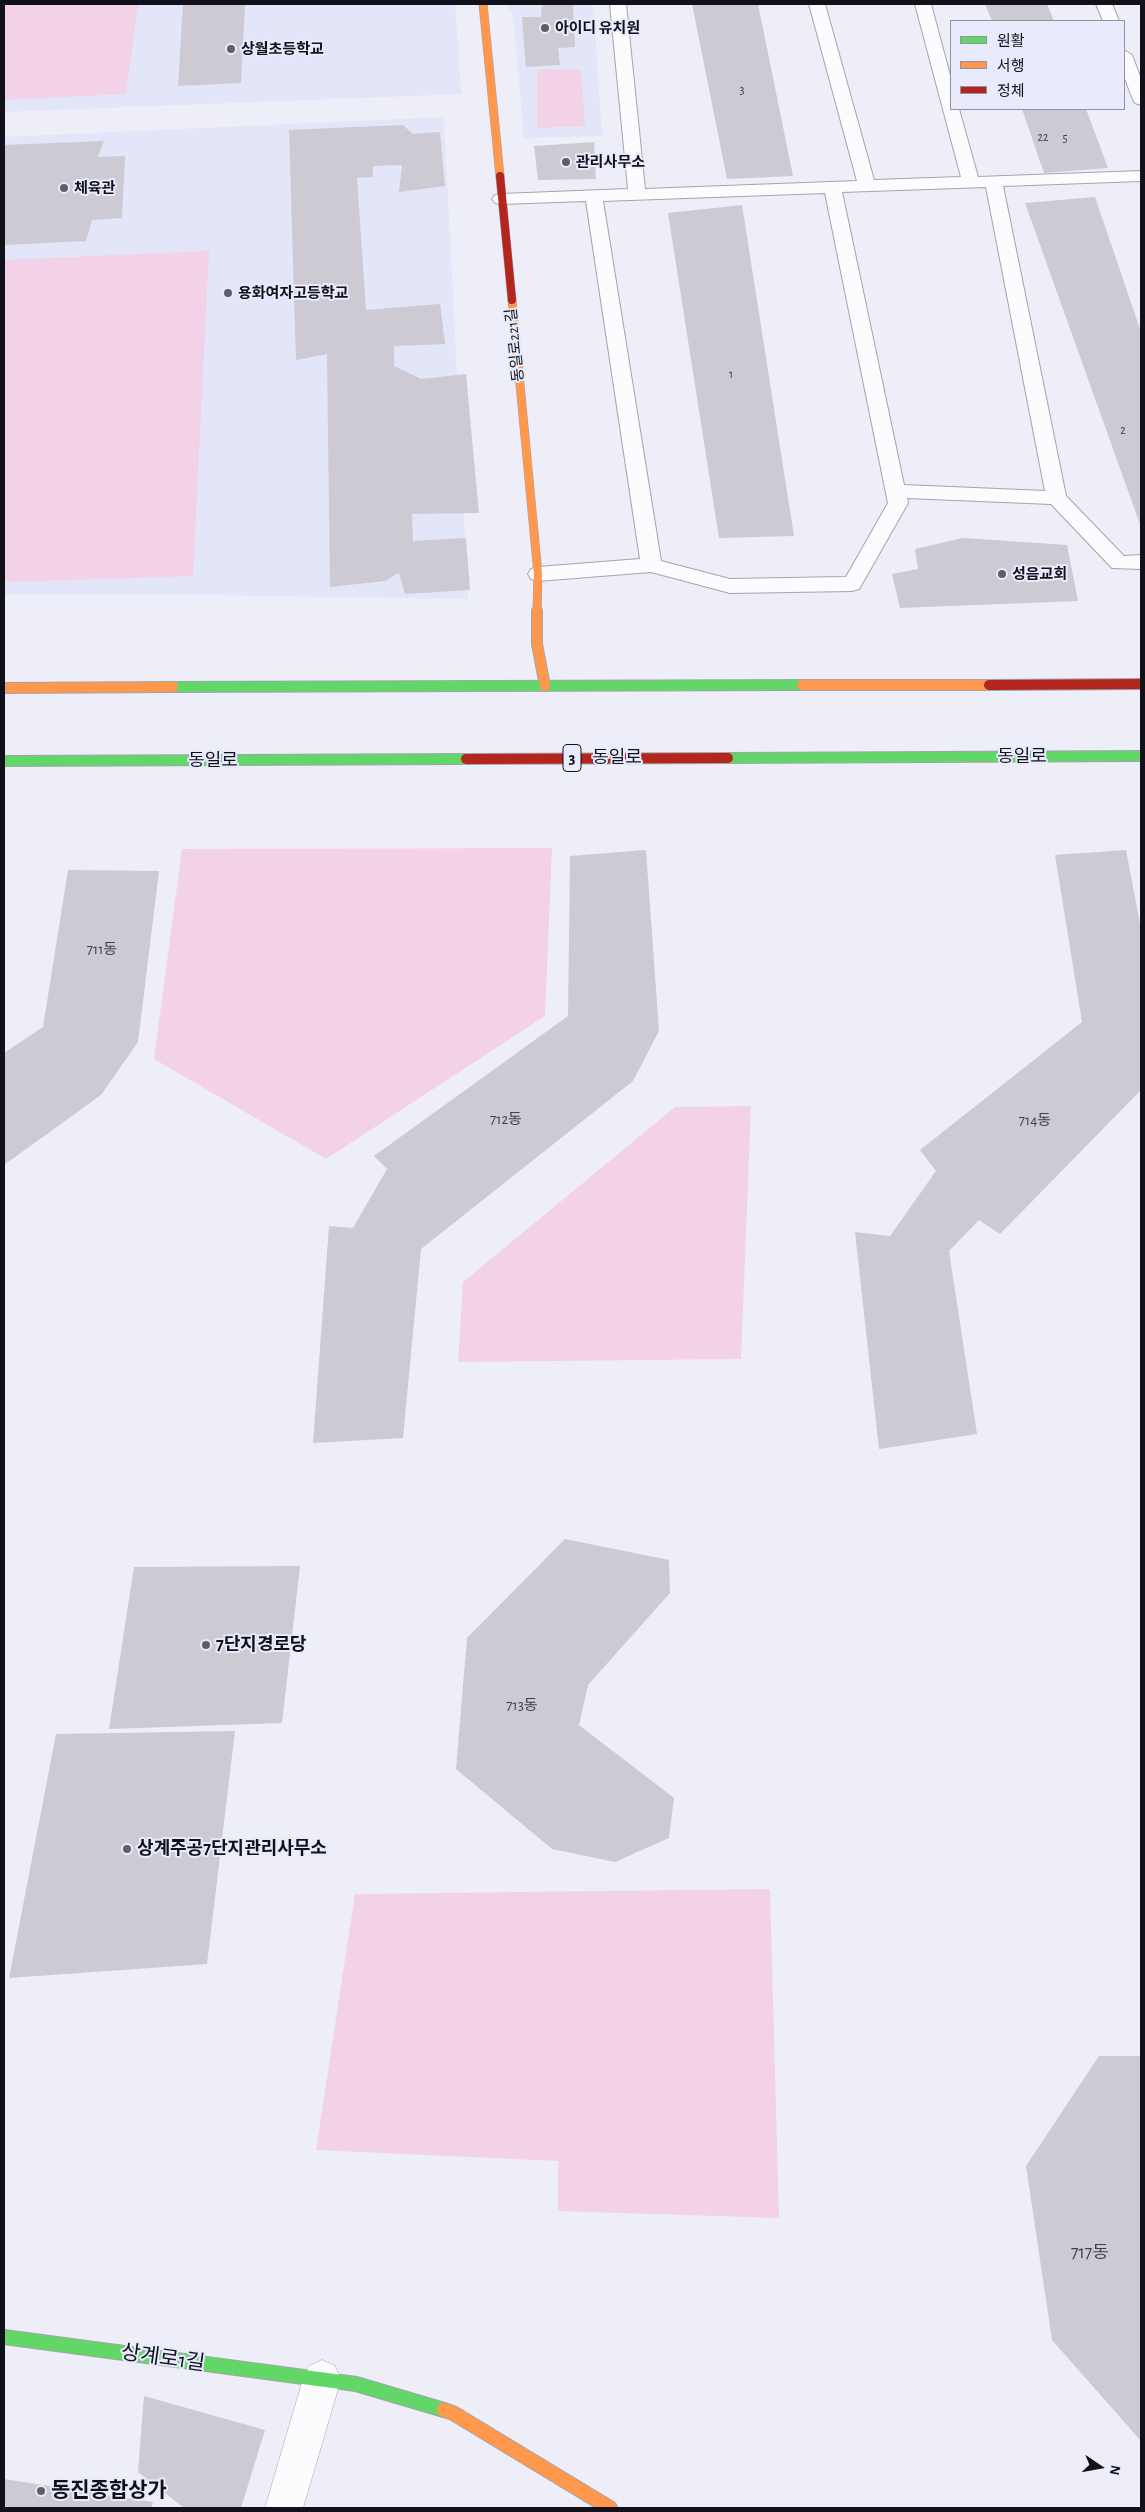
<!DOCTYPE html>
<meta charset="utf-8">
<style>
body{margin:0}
#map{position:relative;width:1145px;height:2512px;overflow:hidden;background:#edeef7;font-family:"Alegreya Sans","Noto Sans KR",sans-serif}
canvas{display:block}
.frame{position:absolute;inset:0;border:5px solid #10111a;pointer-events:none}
.legend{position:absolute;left:950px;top:20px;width:175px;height:90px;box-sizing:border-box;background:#e9eafb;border:1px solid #9293a1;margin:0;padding:6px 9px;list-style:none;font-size:15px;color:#10111a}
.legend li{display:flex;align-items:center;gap:10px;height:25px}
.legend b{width:25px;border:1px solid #9293a1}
.north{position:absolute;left:1075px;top:2442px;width:50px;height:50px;-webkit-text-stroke:4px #e9eafb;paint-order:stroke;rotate:102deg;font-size:14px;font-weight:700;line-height:20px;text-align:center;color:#10111a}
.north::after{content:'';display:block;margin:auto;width:18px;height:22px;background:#10111a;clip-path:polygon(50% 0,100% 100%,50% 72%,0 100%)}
</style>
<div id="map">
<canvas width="1145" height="2512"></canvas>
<div class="frame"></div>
<ul class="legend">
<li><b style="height:6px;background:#63d668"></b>원활</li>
<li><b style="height:6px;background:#ff974d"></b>서행</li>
<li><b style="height:6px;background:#b3261e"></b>정체</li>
</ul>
<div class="north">N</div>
</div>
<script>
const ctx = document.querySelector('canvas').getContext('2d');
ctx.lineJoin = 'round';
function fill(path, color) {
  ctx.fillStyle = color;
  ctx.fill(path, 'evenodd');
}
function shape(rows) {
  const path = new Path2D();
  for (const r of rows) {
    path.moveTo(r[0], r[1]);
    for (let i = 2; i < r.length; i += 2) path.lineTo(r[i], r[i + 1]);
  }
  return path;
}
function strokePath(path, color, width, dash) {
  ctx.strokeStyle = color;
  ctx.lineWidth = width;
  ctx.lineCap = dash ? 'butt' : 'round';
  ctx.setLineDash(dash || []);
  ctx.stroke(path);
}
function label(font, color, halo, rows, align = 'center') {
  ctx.font = font + ' "Alegreya Sans","Noto Sans KR",sans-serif';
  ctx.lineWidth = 4;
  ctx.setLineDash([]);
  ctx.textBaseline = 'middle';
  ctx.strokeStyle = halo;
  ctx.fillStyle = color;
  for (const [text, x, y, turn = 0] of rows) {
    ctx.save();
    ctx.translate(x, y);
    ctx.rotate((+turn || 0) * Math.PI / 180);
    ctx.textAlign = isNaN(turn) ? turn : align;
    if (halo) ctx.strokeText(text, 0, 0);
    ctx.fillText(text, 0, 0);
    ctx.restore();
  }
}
const built = shape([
 [4,4,455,4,461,94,4,112],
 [505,4,593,4,602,136,524,138,513,13],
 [444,117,468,599,139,594,4,594,4,137]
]);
const green = shape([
 [4,4,138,4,126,94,4,100],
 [537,69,581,70,585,126,537,128],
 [209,251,193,576,4,582,4,260],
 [552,848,545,1016,326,1159,154,1059,182,849],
 [751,1106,741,1359,458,1362,463,1282,675,1107],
 [770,1889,779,2218,558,2211,558,2161,316,2150,355,1894]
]);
const building = shape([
 [183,4,245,4,241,83,178,86],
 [573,4,575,47,558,48,560,65,526,67,522,17,541,17,542,5],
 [692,4,758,4,793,176,727,179],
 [985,4,1047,4,1054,21,992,21],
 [1022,109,1086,109,1108,168,1044,173],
 [403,125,413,134,440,132,445,186,399,192,402,165,373,166,373,177,357,178,366,310,440,304,445,344,394,346,394,366,421,379,466,374,479,513,412,514,413,541,466,538,470,590,405,594,399,573,385,581,330,587,327,354,296,360,289,130],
 [104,141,98,157,125,156,122,218,92,220,86,241,4,245,4,145],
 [594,142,596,179,538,180,534,146],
 [1095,197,1141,332,1141,527,1025,203],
 [742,205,794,536,719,538,668,213],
 [963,538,1067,545,1078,601,900,608,892,574,918,569,915,549],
 [646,850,659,1031,633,1081,421,1249,403,1438,313,1443,329,1226,353,1228,387,1169,374,1156,568,1016,570,856],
 [1126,850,1141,929,1141,1090,1000,1234,979,1220,949,1251,977,1434,879,1449,855,1232,890,1236,936,1171,920,1150,1082,1022,1055,855],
 [68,870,159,871,138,1042,101,1095,4,1165,4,1053,43,1027],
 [565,1539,669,1560,670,1593,588,1685,579,1725,674,1798,669,1838,615,1862,552,1849,456,1769,467,1638],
 [300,1566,282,1723,109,1729,134,1567],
 [235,1731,207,1964,9,1978,56,1734],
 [1099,2056,1141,2056,1141,2441,1052,2340,1026,2166],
 [144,2396,265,2430,241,2508,184,2508,138,2472],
 [4,2479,153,2502,151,2508,4,2508]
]);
const lane = shape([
 [610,4,626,4,645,189,857,181,809,4,825,4,874,180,961,177,915,4,931,4,951,79,951,109,959,109,978,177,1141,171,1141,181,1003,186,1066,496,1124,556,1141,555,1141,569,1112,568,1051,504,907,498,908,503,862,584,859,589,852,591,730,593,651,572,538,581,531,579,528,574,531,569,538,567,640,559,586,201,501,204,495,203,492,199,495,195,501,194,628,189,610,4],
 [986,187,1045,491,904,485,842,192,986,187],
 [825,193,888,503,846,577,730,579,661,561,603,201,825,193],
 [1096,4,1112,4,1119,21,1103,21,1096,4],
 [1124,50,1132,55,1141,79,1141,105,1135,103,1133,100,1124,76,1124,50]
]);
const street = shape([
 [322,2360,335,2366,341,2379,303,2508,265,2508,303,2379,309,2366,322,2360]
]);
const fastFar1 = shape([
 [173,687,802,685],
 [728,758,1141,756],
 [4,761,466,759]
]);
const fast = shape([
 [4,2337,356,2384,444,2410]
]);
const slowFar2 = shape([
 [483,4,500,176],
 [512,300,538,574,537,612]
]);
const slowFar1 = shape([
 [537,611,537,644,545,686],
 [802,685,989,685],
 [4,688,173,687]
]);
const slow = shape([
 [444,2410,453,2413,610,2508]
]);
const jamFar1 = shape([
 [500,176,512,300]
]);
const jam = shape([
 [989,685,1141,684],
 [466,759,728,758]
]);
const markers = [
 [545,28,5,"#5d5e67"],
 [231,49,5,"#5d5e67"],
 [566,162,5,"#5d5e67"],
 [64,188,5,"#5d5e67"],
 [228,293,5,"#5d5e67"],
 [1002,574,5,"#5d5e67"],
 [206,1645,5,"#5d5e67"],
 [127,1849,5,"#5d5e67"],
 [41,2491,5,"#5d5e67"]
];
const farNumbernames = [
 ["3",742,90],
 ["22",1043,137],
 ["5",1065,138],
 ["1",731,374],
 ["2",1123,430]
];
const farPoinames = [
 ["아이디 유치원",555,28],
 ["상월초등학교",241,49],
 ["관리사무소",576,162],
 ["체육관",74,188],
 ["용화여자고등학교",238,293],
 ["성음교회",1012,574]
];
const farStreetnames = [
 ["동일로221길",515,345,-96]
];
const numberNames = [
 ["711동",102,949],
 ["712동",506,1119],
 ["714동",1035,1120],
 ["713동",522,1705]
];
const shields = [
 [572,758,18]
];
const shieldNames = [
 ["3",572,758]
];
const streetNames = [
 ["동일로",1022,757],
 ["동일로",617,758],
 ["동일로",213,761]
];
const poiNames = [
 ["7단지경로당",216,1645],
 ["상계주공7단지관리사무소",137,1849]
];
const nearNumbernames = [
 ["717동",1090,2253]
];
const nearStreetnames = [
 ["상계로1길",163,2358,8]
];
const nearPoinames = [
 ["동진종합상가",51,2491]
];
fill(built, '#e3e5f8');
fill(green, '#f3d2e8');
fill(building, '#cdcad3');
strokePath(lane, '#a3a4ad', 2);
strokePath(street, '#a3a4ad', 1);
strokePath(fastFar1, '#a3a4ad', 12);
strokePath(fast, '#a3a4ad', 16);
strokePath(slowFar2, '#a3a4ad', 9);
strokePath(slowFar1, '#a3a4ad', 12);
strokePath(slow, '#a3a4ad', 16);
strokePath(jamFar1, '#a3a4ad', 9);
strokePath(jam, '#a3a4ad', 12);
fill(lane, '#fcfcfe');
fill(street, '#fcfcfe');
strokePath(fastFar1, '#63d668', 10);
strokePath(fast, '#63d668', 14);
strokePath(slowFar2, '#ff974d', 8);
strokePath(slowFar1, '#ff974d', 10);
strokePath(slow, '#ff974d', 14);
strokePath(jamFar1, '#b3261e', 8);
strokePath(jam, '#b3261e', 10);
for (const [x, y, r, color] of markers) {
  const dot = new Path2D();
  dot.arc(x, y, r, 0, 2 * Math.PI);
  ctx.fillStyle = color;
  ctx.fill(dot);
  strokePath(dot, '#e9eafb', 2);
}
label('12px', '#3f3f48', null, farNumbernames);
label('bold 15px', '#10111a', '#e9eafb', farPoinames, 'left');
label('15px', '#10111a', '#e9eafb', farStreetnames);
label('15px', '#3f3f48', null, numberNames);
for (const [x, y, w] of shields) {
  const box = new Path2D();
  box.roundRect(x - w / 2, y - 13.5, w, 27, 4);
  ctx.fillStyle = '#e9eafb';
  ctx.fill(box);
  strokePath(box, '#10111a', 1);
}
label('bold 16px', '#10111a', null, shieldNames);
label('18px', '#10111a', '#e9eafb', streetNames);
label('bold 18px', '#10111a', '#e9eafb', poiNames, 'left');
label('18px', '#3f3f48', null, nearNumbernames);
label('21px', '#10111a', '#e9eafb', nearStreetnames);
label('bold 21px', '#10111a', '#e9eafb', nearPoinames, 'left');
</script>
